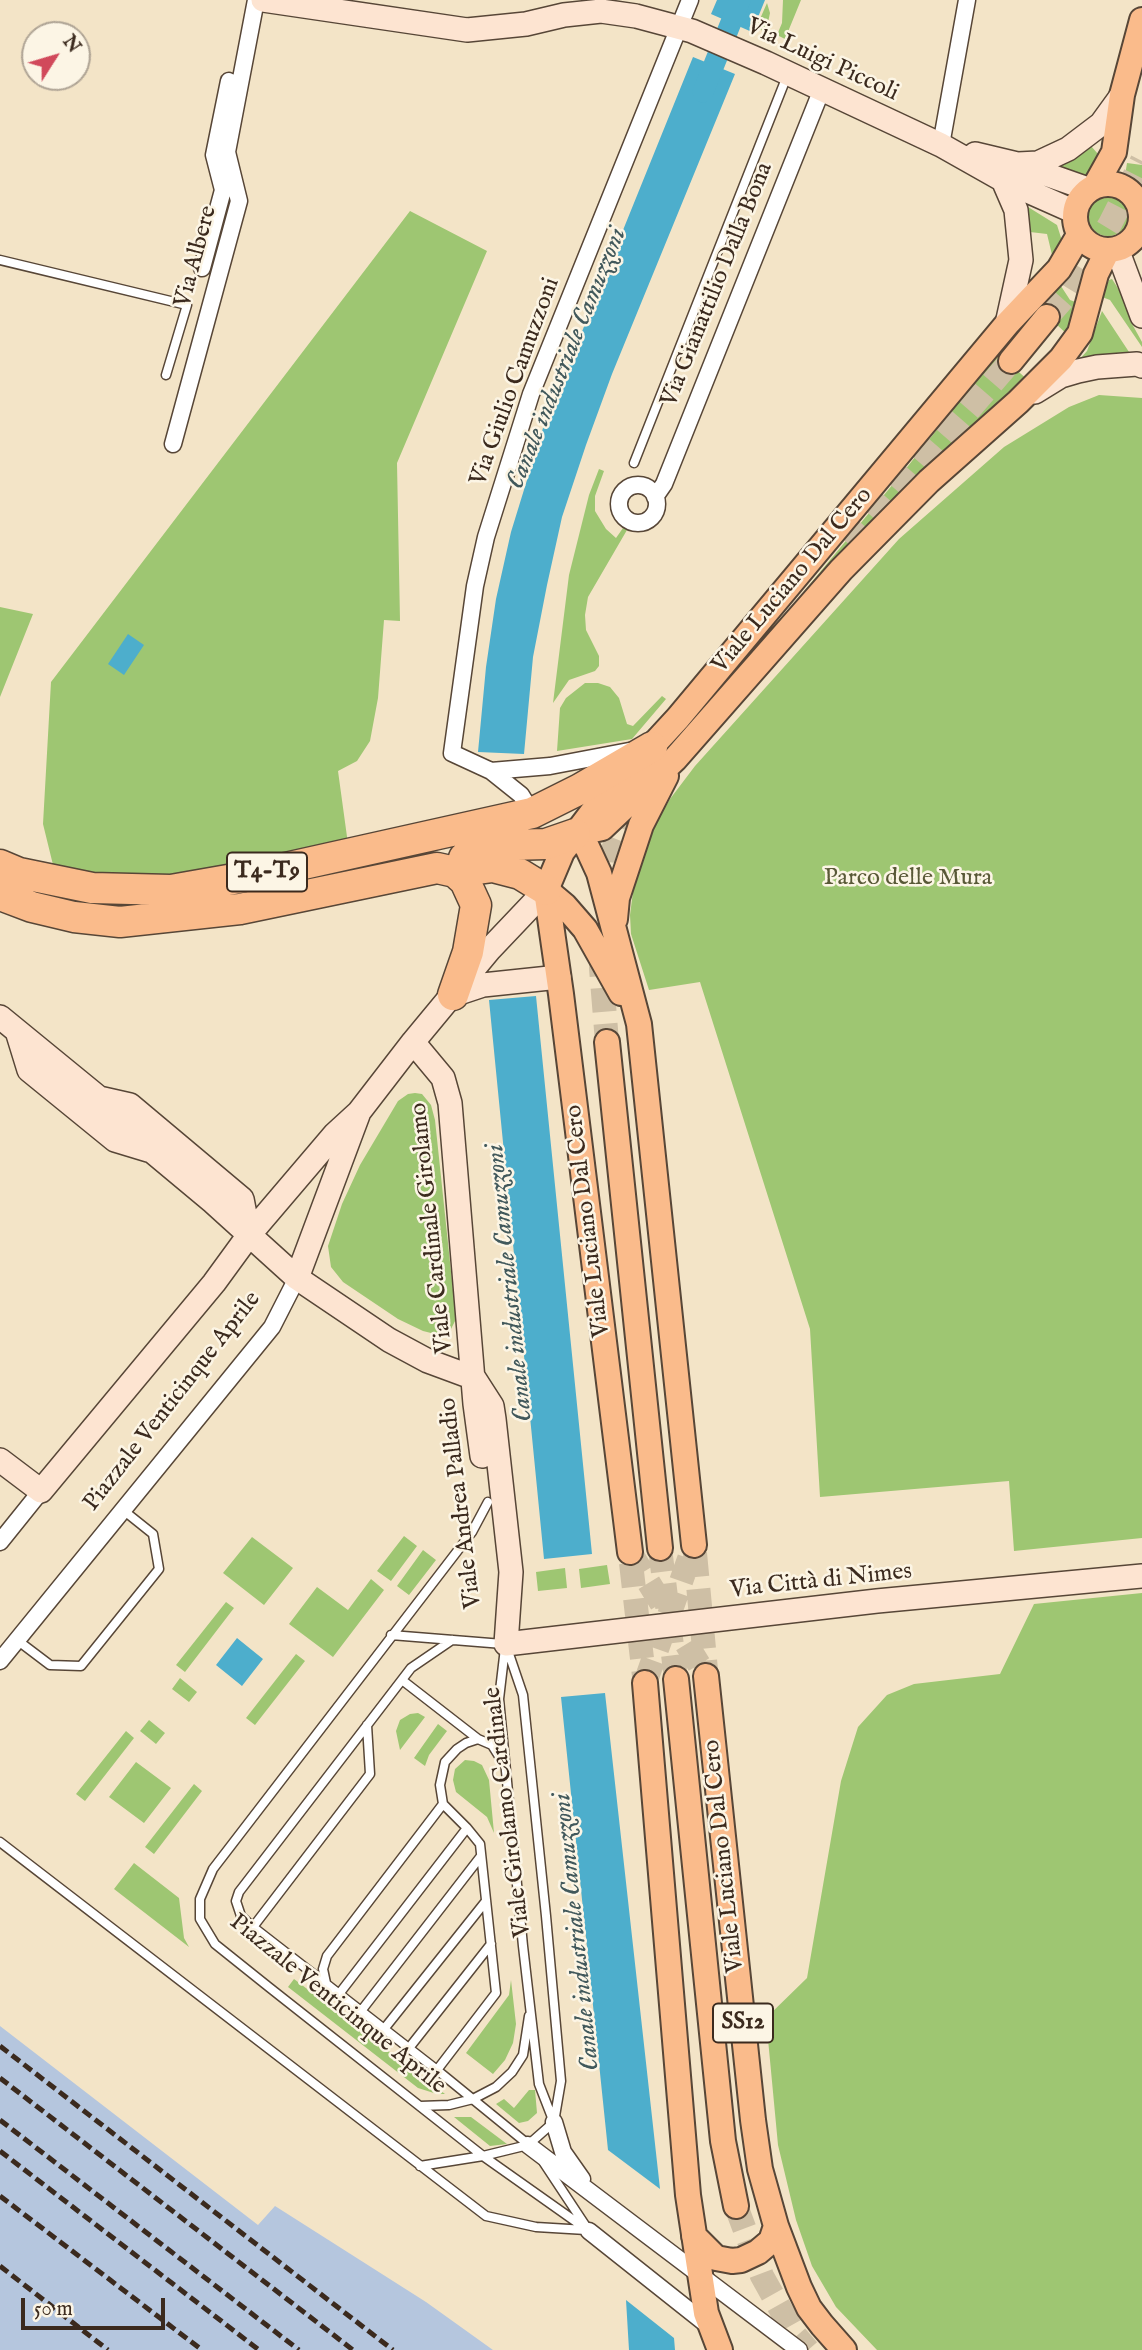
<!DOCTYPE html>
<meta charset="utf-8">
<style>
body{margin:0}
#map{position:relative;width:1142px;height:2350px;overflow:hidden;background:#f3e4c7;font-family:"IM FELL English",serif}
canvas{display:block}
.north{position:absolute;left:21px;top:21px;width:70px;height:70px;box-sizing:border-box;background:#fcf5e5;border:2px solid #afa495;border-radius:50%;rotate:53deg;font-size:19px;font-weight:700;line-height:28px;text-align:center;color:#3b2a1e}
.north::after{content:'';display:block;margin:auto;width:24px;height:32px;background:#d1495b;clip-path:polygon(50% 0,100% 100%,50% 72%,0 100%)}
.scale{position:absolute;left:21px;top:2298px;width:144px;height:32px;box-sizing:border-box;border:4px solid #3b2a1e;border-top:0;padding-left:9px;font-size:21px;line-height:24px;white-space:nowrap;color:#3b2a1e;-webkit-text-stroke:5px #fcf5e5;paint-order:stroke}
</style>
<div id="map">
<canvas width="1142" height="2350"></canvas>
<div class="north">N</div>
<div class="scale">50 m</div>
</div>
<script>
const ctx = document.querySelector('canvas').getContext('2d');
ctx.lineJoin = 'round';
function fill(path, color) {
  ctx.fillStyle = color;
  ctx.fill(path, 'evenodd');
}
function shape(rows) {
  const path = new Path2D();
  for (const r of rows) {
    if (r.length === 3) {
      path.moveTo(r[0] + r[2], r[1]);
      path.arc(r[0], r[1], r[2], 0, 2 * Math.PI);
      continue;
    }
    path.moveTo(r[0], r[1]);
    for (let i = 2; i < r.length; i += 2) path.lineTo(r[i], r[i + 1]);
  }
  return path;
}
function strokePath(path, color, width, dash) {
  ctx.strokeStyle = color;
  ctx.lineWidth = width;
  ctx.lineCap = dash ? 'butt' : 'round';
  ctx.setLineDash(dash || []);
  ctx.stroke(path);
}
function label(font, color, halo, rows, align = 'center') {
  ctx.font = font + ' "IM FELL English",serif';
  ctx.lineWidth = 5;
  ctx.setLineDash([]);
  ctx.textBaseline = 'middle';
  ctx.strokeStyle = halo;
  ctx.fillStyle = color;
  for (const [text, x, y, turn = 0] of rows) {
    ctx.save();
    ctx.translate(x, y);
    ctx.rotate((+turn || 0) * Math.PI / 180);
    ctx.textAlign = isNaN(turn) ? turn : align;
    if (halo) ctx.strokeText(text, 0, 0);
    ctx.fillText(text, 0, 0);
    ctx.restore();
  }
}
const industrial = shape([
 [0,2026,258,2225,275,2206,426,2302,493,2350,0,2350]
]);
const green = shape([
 [783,0,801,0,785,39,777,35,782,23],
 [767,3,770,13,766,32,756,28],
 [1091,146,1098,154,1104,156,1088,178,1056,166],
 [1127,163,1142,165,1142,178,1137,182,1125,176],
 [1108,216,20],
 [1020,202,1057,225,1063,244,1053,259,1047,234,1030,232],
 [410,211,487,251,397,463,400,621,384,620,378,698,370,741,357,761,338,771,348,844,158,882,55,873,43,824,51,682],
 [1112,279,1121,293,1131,322,1142,342,1142,347,1110,300,1102,297,1109,280],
 [1059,283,1070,300,1081,304,1070,337,1038,307],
 [1102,311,1131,355,1069,371,1087,351],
 [998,353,1031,383,757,648,908,466],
 [1099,395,1142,398,1142,1538,1014,1551,1009,1481,820,1497,810,1329,700,982,649,990,631,934,630,915,635,876,652,830,670,799,695,766,899,539,1004,447,1069,407],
 [599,469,604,471,595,496,595,511,606,529,616,538,623,528,627,530,588,597,585,615,586,630,599,656,599,666,595,671,569,680,553,703,569,575,589,495],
 [0,607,33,614,0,697],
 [585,683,598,683,610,687,619,698,627,724,633,726,662,696,666,699,632,739,557,751,560,708,566,698],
 [415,1093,422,1094,431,1105,435,1120,456,1319,451,1329,439,1335,423,1331,398,1319,343,1282,331,1267,328,1246,342,1204,360,1165,398,1101,408,1094],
 [404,1536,417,1546,391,1581,377,1571],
 [252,1537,293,1568,264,1605,223,1573],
 [423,1550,436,1560,409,1595,397,1586],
 [607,1565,610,1584,581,1588,579,1569],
 [565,1568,567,1588,538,1591,536,1572],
 [371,1579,384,1590,333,1657,289,1624,317,1587,348,1610],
 [1142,1593,1142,2350,877,2350,836,2307,812,2266,796,2220,778,2145,766,2018,807,1978,841,1781,858,1727,887,1695,914,1684,1000,1674,1034,1604],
 [226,1602,234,1608,185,1672,176,1665],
 [296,1654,305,1661,255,1725,246,1718],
 [180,1678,197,1692,189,1702,172,1689],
 [418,1713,425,1717,400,1750,396,1731,400,1720,410,1714],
 [149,1720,165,1733,156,1744,140,1731],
 [438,1724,447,1731,429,1755,425,1766,414,1758],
 [126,1731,134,1738,85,1801,76,1794],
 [465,1760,474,1761,482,1765,489,1780,494,1833,487,1817,456,1792,453,1780,455,1769],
 [136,1762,171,1788,144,1823,109,1797],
 [194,1784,202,1791,154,1854,145,1847],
 [134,1863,179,1898,184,1938,189,1947,114,1889],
 [294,1979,445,2094,437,2094,418,2088,288,1987],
 [511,1980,516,2024,513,2043,505,2060,493,2074,466,2053,509,1995],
 [529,2090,535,2090,537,2113,528,2121,519,2123,496,2104,504,2099,514,2108],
 [454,2117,471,2117,507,2144,490,2146]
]);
const water = shape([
 [717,0,765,0,752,32,711,14],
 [693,57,735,74,612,374,586,445,562,517,547,585,533,657,524,754,478,752,486,667,496,599,511,532,543,428],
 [128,634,144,645,124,675,108,664],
 [536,996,592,1554,544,1559,489,1000],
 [237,1638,263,1659,242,1686,216,1665],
 [605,1693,660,2189,608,2150,561,1697],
 [626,2300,674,2338,675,2350,629,2350]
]);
const canal = shape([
 [703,92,740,0]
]);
const primaryTunnel = shape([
 [1047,317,1069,292,1110,224,1142,161],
 [851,546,1011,361],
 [606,898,611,855,626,816,638,798],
 [602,952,601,968,607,1042],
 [660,1548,676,1679],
 [630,1552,706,1676],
 [695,1553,706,1670],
 [631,1563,644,1676],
 [645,1683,694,1545],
 [736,2206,762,2276,795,2335,808,2350]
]);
const lane = shape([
 [0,260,187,305,166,375],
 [634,463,787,76],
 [488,1502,472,1532,213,1869,200,1899,200,1919,215,1944,270,1988,483,2156,589,2231],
 [391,1635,503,1644],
 [17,1640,50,1665,81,1666,159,1569,153,1534,123,1510],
 [452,1640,411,1668,239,1892,236,1901,241,1916,253,1927,437,2070,529,2145],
 [505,1648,499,1699,523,1946,539,2084,553,2120],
 [507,1648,523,1695,546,1916,561,2081,554,2122],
 [402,1680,478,1739],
 [0,1842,486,2216,536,2227,586,2230],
 [253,1927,370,1774,367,1725],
 [326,1983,323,1969,327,1956,443,1804],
 [339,1994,467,1828],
 [361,2011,481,1856],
 [384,2029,486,1901],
 [409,2048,491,1944],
 [437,2070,496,1993,480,1844,467,1828,443,1804,440,1785,445,1762,457,1749,466,1743,478,1739,492,1745,504,1764],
 [420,2106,449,2105,473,2099,496,2087,512,2072,523,2055,529,2016],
 [544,2163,585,2225],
 [420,2166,483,2156,528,2145,554,2122]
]);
const street = shape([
 [941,145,967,0],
 [202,268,223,190,214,155,229,81],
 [173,444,239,201,227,152,256,0],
 [638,504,19],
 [655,497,664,484,822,89],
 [491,771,550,766,629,751],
 [532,813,521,795,491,771,452,753,475,586,486,537,531,394,690,0],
 [0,1542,41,1491],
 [0,1661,272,1327,297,1278],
 [554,2122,563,2152,582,2179],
 [528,2145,799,2350],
 [589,2231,710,2327]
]);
const secondary = shape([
 [263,0,467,30,526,24,564,15,601,11,636,16,692,31,766,63,941,145,1003,180,1075,212],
 [975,154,1017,164,1088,189],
 [1018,164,1038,163,1068,149,1101,124,1122,95],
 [1003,180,1016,210,1021,260,1007,324],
 [1140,211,1142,210],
 [1117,249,1142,316],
 [1035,392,1061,376,1078,371,1097,367,1137,364,1142,366],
 [453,995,483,985,559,977],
 [0,1017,99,1098,153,1152,213,1202,297,1278,389,1340,428,1361,474,1378,492,1406,494,1419,511,1572,506,1644],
 [17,1031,29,1070,115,1140,148,1150],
 [413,1042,443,1078,450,1103,475,1404,482,1456],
 [99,1098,130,1105,242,1199,249,1235],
 [297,1278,358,1115],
 [0,1460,41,1491,214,1283,249,1235,335,1134,359,1112,413,1042,490,949,546,890],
 [506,1644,877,1601,1142,1576]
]);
const primary = shape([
 [1108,217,33],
 [1095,186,1114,152,1122,95,1142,20],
 [1011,361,1047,317],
 [575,834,602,828,675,759,841,570,929,481,1018,402,1061,359,1080,333,1096,274,1108,250],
 [575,834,587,847,599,873,639,1024,694,1545],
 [546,890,565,906,585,929,621,993],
 [615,919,617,898,641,825,666,776],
 [607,1042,660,1548],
 [630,1552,561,994,546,890,562,852,597,806,678,718,1007,324,1059,269,1079,235],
 [706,1676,753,2120,760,2169,776,2226,799,2287,809,2308,822,2325,844,2350],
 [676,1679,723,2141,736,2206],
 [645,1683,688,2195,706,2313,720,2350],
 [694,2236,716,2258,732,2261,741,2260,758,2252,771,2241,776,2226]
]);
const highway = shape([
 [464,858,508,845,546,844,575,834],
 [0,865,19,873,92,888,171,890,245,877,532,813,580,789,652,747],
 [0,895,32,907,74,917,120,922,240,909,437,868,455,872,493,867,520,874,546,890],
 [453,995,468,952,476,905,465,881,455,872]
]);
const rail = shape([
 [0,2046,393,2350],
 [0,2078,353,2350],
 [0,2120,299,2350],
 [0,2151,259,2350],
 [0,2196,202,2350],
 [0,2266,108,2350]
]);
const shields = [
 [267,872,80],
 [743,2023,60]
];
const shieldNames = [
 ["T4-T9",267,872],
 ["SS12",743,2023]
];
const streetNames = [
 ["Via Luigi Piccoli",822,61,25],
 ["Via Albere",197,257,-75],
 ["Via Gianattilio Dalla Bona",718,285,-68],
 ["Via Giulio Camuzzoni",516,382,-70],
 ["Viale Luciano Dal Cero",793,581,-50],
 ["Viale Luciano Dal Cero",589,1221,-97],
 ["Viale Cardinale Girolamo",433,1228,-96],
 ["Piazzale Venticinque Aprile",173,1402,-52],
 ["Viale Andrea Palladio",462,1503,-97],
 ["Via Città di Nimes",821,1582,-6],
 ["Viale Girolamo Cardinale",509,1812,-97],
 ["Viale Luciano Dal Cero",725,1856,-96],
 ["Piazzale Venticinque Aprile",337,2005,39]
];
const parkNames = [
 ["Parco delle Mura",908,879]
];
const waterNames = [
 ["Canale industriale Camuzzoni",568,359,-68],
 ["Canale industriale Camuzzoni",511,1283,-96],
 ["Canale industriale Camuzzoni",578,1932,-96]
];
fill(industrial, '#b5c6de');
fill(green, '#9ec672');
fill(water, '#4daecc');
strokePath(canal, '#4daecc', 21);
strokePath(primaryTunnel, '#cebfa5', 24, [24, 12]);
strokePath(lane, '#574637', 11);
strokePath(street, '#574637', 19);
strokePath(secondary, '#574637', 26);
strokePath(primary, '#574637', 28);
strokePath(highway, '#574637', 33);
strokePath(lane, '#fff', 8);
strokePath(street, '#fff', 16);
strokePath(secondary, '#fde4d1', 23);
strokePath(primary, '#fabb8b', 24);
strokePath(highway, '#fabb8b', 30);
strokePath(rail, '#3b2a1e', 5, [10, 5]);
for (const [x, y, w] of shields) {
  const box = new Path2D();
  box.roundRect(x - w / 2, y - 19.5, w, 39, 5);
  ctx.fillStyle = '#fcf5e5';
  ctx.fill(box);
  strokePath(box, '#3b2a1e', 2);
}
label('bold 23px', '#3b2a1e', null, shieldNames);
label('24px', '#3b2a1e', '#fcf5e5', streetNames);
label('24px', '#595937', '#fcf5e5', parkNames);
label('italic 26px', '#41585b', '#fcf5e5', waterNames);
</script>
